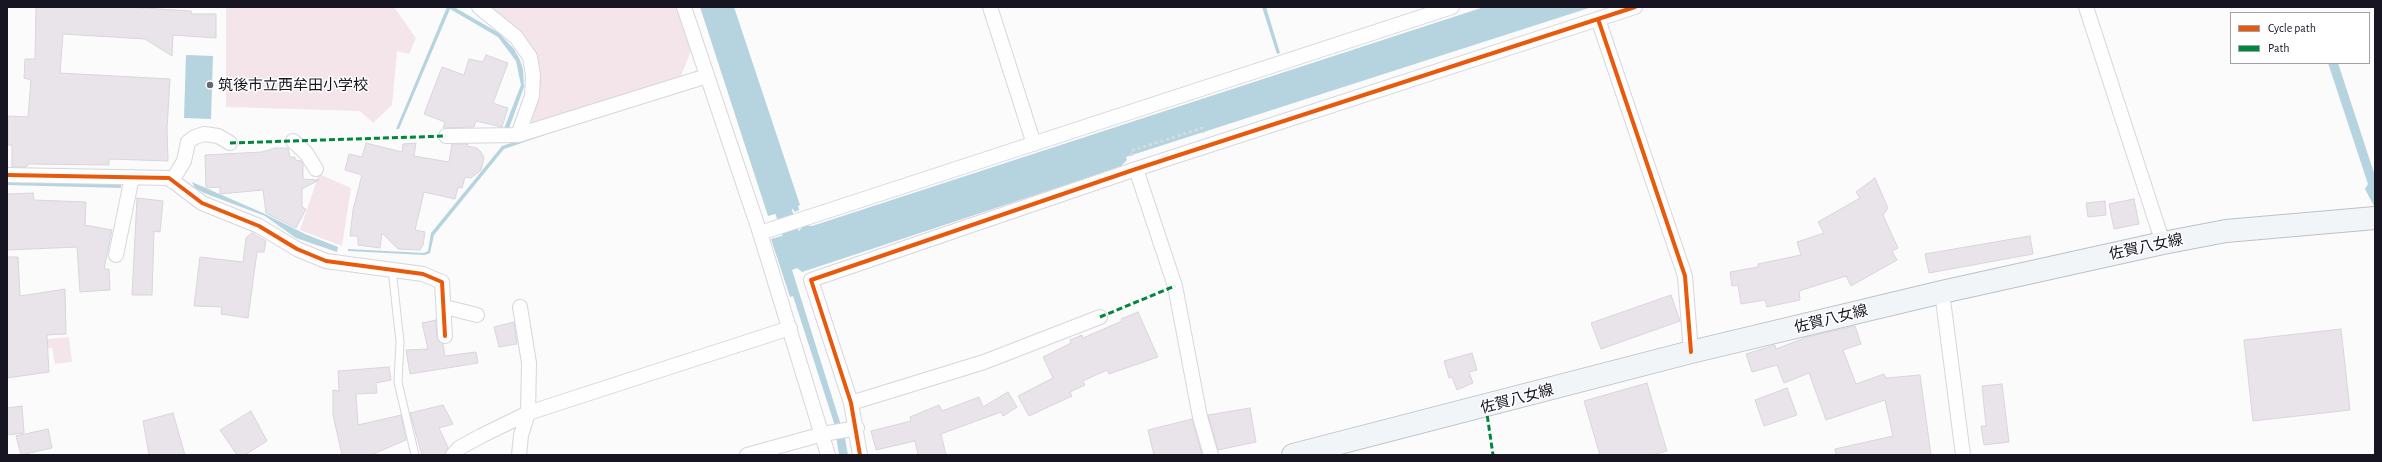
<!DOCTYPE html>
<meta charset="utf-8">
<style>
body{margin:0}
#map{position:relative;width:2382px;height:462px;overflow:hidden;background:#fbfbfb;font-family:"Alegreya Sans",sans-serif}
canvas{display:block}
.frame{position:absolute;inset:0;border:8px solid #171521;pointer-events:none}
.legend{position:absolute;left:2230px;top:12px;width:140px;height:52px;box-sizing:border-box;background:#fff;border:1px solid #a2a1a6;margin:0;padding:5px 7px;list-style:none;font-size:12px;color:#171521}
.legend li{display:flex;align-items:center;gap:8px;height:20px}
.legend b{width:20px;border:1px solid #a2a1a6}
</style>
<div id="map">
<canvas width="2382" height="462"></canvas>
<div class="frame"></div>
<ul class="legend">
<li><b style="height:5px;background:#e8590c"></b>Cycle path</li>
<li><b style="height:5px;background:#00873e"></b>Path</li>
</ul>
</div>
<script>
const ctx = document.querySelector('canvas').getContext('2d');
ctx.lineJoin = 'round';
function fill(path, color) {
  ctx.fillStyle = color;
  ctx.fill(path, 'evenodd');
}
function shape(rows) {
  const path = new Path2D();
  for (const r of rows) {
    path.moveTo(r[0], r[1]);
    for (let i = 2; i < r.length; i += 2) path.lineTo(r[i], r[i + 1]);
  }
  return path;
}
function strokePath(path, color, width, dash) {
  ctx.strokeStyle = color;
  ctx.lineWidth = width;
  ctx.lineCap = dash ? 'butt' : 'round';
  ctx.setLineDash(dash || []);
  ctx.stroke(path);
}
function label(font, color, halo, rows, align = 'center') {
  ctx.font = font + ' "Alegreya Sans","Noto Sans JP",sans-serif';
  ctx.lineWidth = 3;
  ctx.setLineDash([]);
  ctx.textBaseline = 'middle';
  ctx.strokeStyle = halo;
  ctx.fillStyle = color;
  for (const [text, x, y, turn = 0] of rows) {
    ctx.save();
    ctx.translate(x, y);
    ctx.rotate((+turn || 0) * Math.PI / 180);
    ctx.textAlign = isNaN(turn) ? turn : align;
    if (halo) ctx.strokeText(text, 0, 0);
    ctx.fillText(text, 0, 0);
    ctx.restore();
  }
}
const green = shape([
 [226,7,394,7,416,38,409,54,397,51,392,105,373,123,360,111,226,107],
 [485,7,679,7,692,49,680,78,536,125,530,119,536,59],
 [319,174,351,188,342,246,300,230],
 [69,337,72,362,55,364,52,348,8,349,7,343]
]);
const water = shape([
 [447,7,454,7,499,33,514,49,520,60,523,69,524,87,508,131,503,131,521,85,516,61,498,37,450,9,399,129,396,129],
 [700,7,734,7,800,205,798,206,799,210,795,212,793,209,768,216],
 [1262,7,1266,7,1280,53,1277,54],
 [1484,7,1592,7,1126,157,1127,160,1120,167,802,272,797,268,792,270,845,438,848,455,839,455,834,423,793,296,790,297,771,239,799,231,804,225,812,226],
 [186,55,213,56,211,119,184,118],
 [2328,63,2338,63,2375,176,2375,208,2365,189,2368,184],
 [693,84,504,149,434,235,430,253,425,255,348,251,348,249,424,253,428,251,431,233,502,146],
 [7,182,121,184,121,188,7,185],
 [192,182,263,213,305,234,338,247,337,252,296,238,265,216,204,193,195,188]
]);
const canal = shape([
 [777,191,796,250,801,249]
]);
const building = shape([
 [36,7,128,7,191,11,191,14,216,14,216,38,173,35,172,56,145,39,63,34,60,73,170,79,167,129,168,161,109,159,109,165,29,164,26,167,12,167,12,145,8,145,8,116,28,117,31,80,24,78,25,59,35,59,36,7],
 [486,55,508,63,493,103,508,108,502,127,476,121,474,127,443,128,445,122,424,114,442,67,464,75,469,59,483,62,486,55],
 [366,143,402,152,403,144,416,143,414,156,449,162,452,144,468,144,467,146,477,148,481,152,484,158,481,170,471,178,465,177,462,188,458,187,455,199,424,192,415,230,425,232,423,245,420,250,398,249,382,233,380,248,358,245,358,236,350,236,353,210,362,175,345,170,349,154,362,157,366,143],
 [275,148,288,148,290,157,295,157,295,160,301,161,303,164,303,179,319,180,302,189,302,207,306,209,296,228,266,213,263,190,220,194,220,187,206,188,205,155,262,152,275,148],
 [1875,178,1888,208,1883,215,1898,248,1892,251,1897,260,1851,286,1846,276,1799,291,1800,300,1767,307,1765,300,1741,304,1738,285,1732,286,1730,272,1758,267,1758,264,1801,255,1797,242,1824,233,1818,222,1860,198,1856,192,1875,178],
 [33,193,34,200,86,202,85,225,112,230,104,269,109,269,110,290,80,292,77,247,7,250,7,194,33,193],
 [137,198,163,201,160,232,154,231,152,295,132,295,137,198],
 [2134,199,2139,224,2114,229,2109,204,2134,199],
 [2105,201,2106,215,2088,217,2086,203,2105,201],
 [252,233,266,241,264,252,257,252,248,318,221,314,222,307,194,306,200,257,243,262,246,238,252,233],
 [2030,236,2033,254,1929,273,1925,254,2030,236],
 [7,257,18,257,20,296,65,289,66,334,47,335,49,372,7,378,7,257],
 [1671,295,1680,321,1601,349,1591,323,1671,295],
 [1138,312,1158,357,1109,374,1107,370,1083,381,1085,385,1070,392,1072,396,1029,416,1018,396,1053,378,1043,357,1071,343,1070,340,1082,335,1083,338,1122,321,1121,319,1138,312],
 [436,320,437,337,443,344,445,356,476,352,478,363,410,374,406,350,428,349,422,323,436,320],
 [514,322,517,344,499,347,494,327,514,322],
 [1855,326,1861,344,1843,350,1856,384,1884,374,1886,378,1920,375,1931,455,1836,455,1835,449,1893,436,1885,400,1826,420,1809,373,1784,383,1777,365,1752,372,1746,354,1775,345,1776,349,1807,337,1855,326],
 [2341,329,2350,410,2253,421,2244,340,2341,329],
 [1472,353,1477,370,1469,372,1473,383,1457,390,1452,377,1449,378,1444,361,1472,353],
 [389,367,391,380,376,383,377,393,356,394,358,425,401,415,406,440,371,455,342,455,333,415,333,390,339,391,338,371,389,367],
 [1647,383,1667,451,1652,455,1600,455,1584,401,1647,383],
 [2002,384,2009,442,1984,445,1981,426,1986,426,1982,386,2002,384],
 [1787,388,1797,415,1764,426,1755,400,1787,388],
 [1008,392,1017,407,1003,416,1001,412,941,434,946,455,918,455,915,441,876,450,871,431,911,421,910,417,939,405,942,411,979,397,983,407,1008,392],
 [443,405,453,424,439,428,448,447,445,455,422,455,410,413,443,405],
 [22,406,24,433,7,435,7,408,22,406],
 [1250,408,1256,442,1218,450,1208,415,1250,408],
 [251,411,267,441,245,455,237,455,220,430,251,411],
 [173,413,185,455,149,455,143,421,173,413],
 [1192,419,1202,455,1154,455,1148,430,1192,419],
 [48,429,52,448,21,455,16,436,48,429]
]);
const path = shape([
 [1132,156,1131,151,1162,141,1202,128,1204,133]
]);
const lane = shape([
 [392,269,400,342,398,382,415,455]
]);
const street = shape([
 [479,7,516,37,530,57,533,75,532,96,518,135],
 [684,7,760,233,828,455],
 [990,7,1034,144],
 [2086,7,2163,243],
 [1598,19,1685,276,1691,352],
 [446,136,518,135,707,76],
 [293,141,306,153,316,169],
 [1136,169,1175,286,1200,417,1211,455],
 [7,175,169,178,202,203,259,226,297,249,326,261,423,274,442,282,445,336],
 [172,181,184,161,188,142,195,137,204,134,218,136,230,143],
 [760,233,1452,7],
 [116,255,132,177],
 [1942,292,1963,455],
 [445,307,477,315],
 [851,403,984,362,1100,317],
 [453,455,459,448,481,436,528,413,790,328],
 [519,455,521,435,528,413,529,363,520,307],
 [747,455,823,434,857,428],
 [860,455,851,403,811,280,1136,169,1635,7]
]);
const primary = shape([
 [1293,455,1691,352,1942,292,2163,243,2226,231,2375,218]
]);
const quiet = shape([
 [230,143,446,136],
 [1100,317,1175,286],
 [1486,407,1493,455]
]);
const cycleway = shape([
 [1598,19,1685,276,1691,352],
 [7,175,169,178,202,203,259,226,297,249,326,261,423,274,442,282,445,336],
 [860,455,851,403,811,280,1136,169,1635,7]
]);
const markers = [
 [210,85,4,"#67666d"]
];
const poiNames = [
 ["筑後市立西牟田小学校",218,85]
];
const streetNames = [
 ["佐賀八女線",2146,247,-12],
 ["佐賀八女線",1831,319,-14],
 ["佐賀八女線",1517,399,-15]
];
fill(green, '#f4e5eb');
fill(water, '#b6d3e0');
strokePath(canal, '#b6d3e0', 17);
fill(building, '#e9e4ea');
strokePath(building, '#d9d5da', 1);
strokePath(lane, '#d6d6dd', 9);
strokePath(street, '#d6d6dd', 16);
strokePath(primary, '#bdc1c7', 24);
strokePath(path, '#dbdbdc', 2.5, [3, 3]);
strokePath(lane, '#fefefe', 7);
strokePath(street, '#fefefe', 14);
strokePath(primary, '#f2f5f8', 22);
strokePath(quiet, '#00873e', 3, [6, 3]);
strokePath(cycleway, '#e8590c', 4);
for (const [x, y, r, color] of markers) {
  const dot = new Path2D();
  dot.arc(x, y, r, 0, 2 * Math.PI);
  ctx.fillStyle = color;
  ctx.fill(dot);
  strokePath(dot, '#fff', 1.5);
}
label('15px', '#171521', '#fff', poiNames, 'left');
label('15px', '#171521', '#fff', streetNames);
</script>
